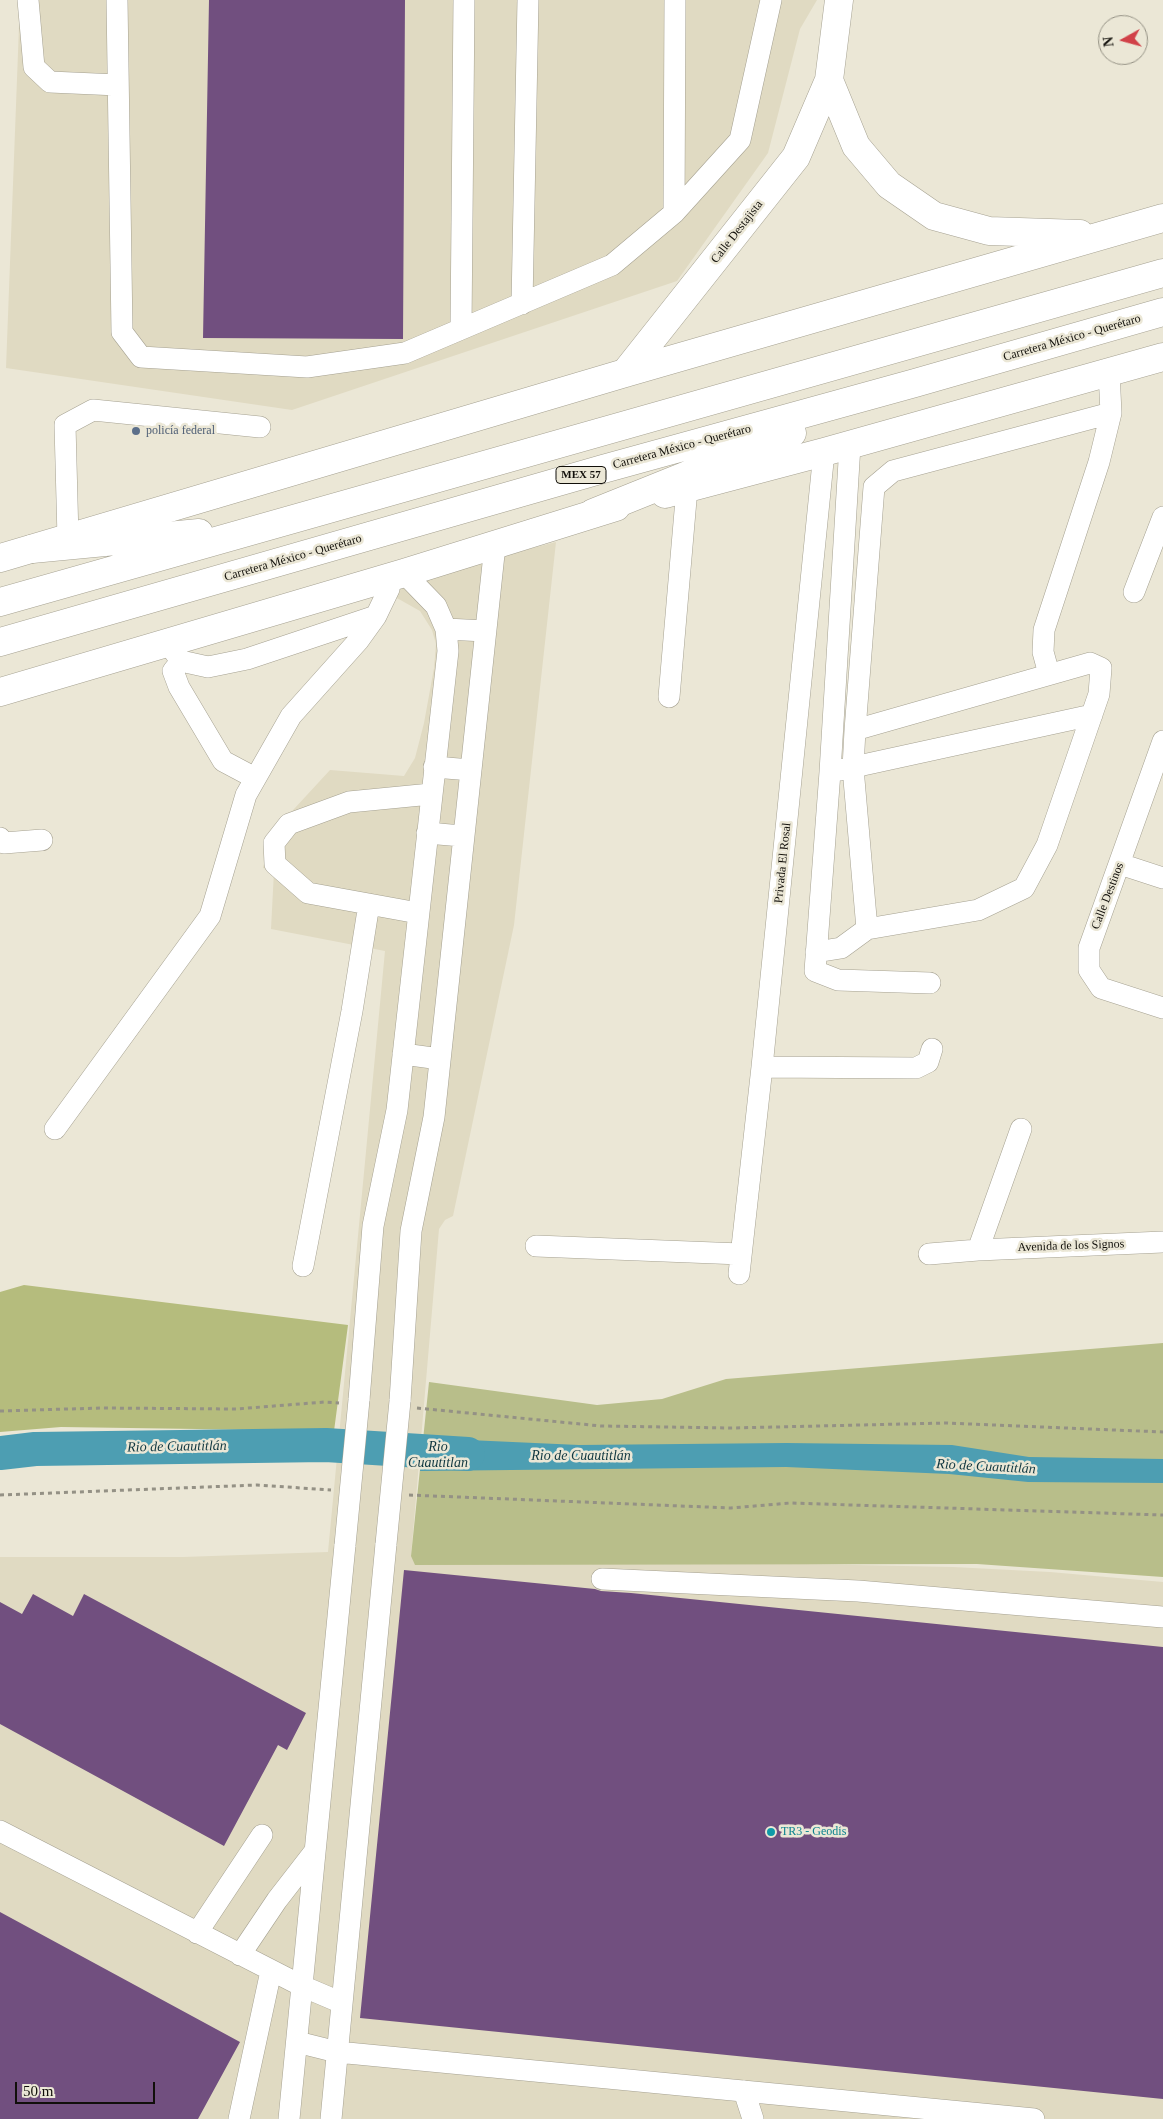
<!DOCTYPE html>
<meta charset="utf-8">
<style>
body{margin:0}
#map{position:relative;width:1163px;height:2119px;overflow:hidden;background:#ebe7d6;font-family:"Times New Roman",serif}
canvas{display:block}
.north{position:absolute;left:1098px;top:15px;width:50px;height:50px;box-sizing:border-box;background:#ebe7d6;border:1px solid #949184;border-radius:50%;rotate:263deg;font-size:14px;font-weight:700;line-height:20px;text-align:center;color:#110f0a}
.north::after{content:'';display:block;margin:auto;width:18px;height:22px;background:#d14148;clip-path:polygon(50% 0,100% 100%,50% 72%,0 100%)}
.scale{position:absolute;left:15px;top:2082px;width:140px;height:22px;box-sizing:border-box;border:2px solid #110f0a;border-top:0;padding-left:6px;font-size:15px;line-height:18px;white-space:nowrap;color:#110f0a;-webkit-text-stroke:4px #ebe7d6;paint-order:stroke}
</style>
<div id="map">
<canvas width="1163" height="2119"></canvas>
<div class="north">N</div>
<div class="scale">50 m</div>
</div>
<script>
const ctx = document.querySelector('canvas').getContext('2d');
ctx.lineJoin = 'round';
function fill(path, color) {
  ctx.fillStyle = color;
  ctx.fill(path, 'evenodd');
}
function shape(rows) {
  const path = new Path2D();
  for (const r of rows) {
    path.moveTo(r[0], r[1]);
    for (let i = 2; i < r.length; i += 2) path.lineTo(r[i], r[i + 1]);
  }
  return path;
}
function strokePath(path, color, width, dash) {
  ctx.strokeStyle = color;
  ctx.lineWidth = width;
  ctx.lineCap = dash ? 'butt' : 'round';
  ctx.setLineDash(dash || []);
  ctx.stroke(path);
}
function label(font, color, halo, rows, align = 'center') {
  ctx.font = font + ' "Times New Roman",serif';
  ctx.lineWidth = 5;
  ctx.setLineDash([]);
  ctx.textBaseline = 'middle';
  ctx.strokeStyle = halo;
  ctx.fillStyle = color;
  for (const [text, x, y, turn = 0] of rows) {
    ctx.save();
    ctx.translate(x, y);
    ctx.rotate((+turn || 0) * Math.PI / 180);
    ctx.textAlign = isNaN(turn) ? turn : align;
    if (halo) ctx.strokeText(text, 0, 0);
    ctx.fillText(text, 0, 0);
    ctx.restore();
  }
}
const built = shape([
 [20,0,817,0,800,29,768,153,677,281,292,410,6,368],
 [556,542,514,925,453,1216,445,1220,439,1229,411,1556,953,1567,1050,1572,1163,1582,1163,2119,0,2119,0,1557,183,1557,328,1552,385,951,271,929,274,871,263,868,270,835,330,770,404,776,415,758,424,723,434,668,436,644,432,630,420,611,379,588]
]);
const green = shape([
 [1163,1343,1163,1577,977,1564,415,1565,411,1556,429,1382,597,1405,662,1399,726,1379]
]);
const forest = shape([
 [24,1285,348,1325,334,1431,61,1427,0,1432,0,1292]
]);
const water = shape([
 [424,1438,579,1445,786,1443,952,1445,1029,1457,1163,1459,1163,1483,1028,1482,949,1474,786,1467,420,1471]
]);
const river = shape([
 [0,1453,35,1449,326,1445,468,1454]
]);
const building = shape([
 [209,0,405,0,403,339,203,338],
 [404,1570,595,1589,601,1591,631,1593,1163,1647,1163,2099,360,2018],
 [33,1594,73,1616,84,1594,306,1713,287,1750,278,1745,224,1846,0,1724,0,1602,22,1614],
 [0,1912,240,2042,198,2119,0,2119]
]);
const path = shape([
 [417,1408,601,1426,732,1428,946,1423,1163,1432],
 [0,1411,102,1408,236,1409,325,1402,339,1403],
 [0,1495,257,1485,331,1490],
 [409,1495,731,1508,790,1503,1163,1515]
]);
const minor = shape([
 [28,0,34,67,50,82,118,85],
 [117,0,122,332,141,357,307,367,405,353,612,265,674,213,740,140,771,0],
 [674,213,675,0],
 [522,304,528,0],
 [461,329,464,0],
 [1109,372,1111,413],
 [850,445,830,772,815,971,838,980,930,983],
 [68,538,65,425,93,410,260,427],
 [1134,592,1163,517],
 [446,629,485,631],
 [168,643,181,661,208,667,247,659,376,616,389,589,391,577],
 [181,661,173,671,179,687,223,761,255,778],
 [669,697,687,488],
 [855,730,1090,663,1101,668,1099,694,1047,845,1024,888,978,910,867,929,853,768,855,730,874,487,893,471,1111,413,1099,462,1044,630,1043,652,1049,674],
 [1163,741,1089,948,1089,970,1101,988,1163,1008],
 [434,767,471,770],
 [840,770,1092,715],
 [427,833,462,836],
 [0,838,4,843,42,840],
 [1120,864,1163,878],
 [418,913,308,893,275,864,274,843,289,824,349,802,431,794],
 [816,952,841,948,867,929],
 [403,1054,440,1059],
 [762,1067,916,1068,928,1062,932,1049],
 [55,1129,210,916,246,795,291,716,358,641,376,616],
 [536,1246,741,1254],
 [978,1250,1021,1129],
 [929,1254,978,1250,1163,1242],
 [303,1266,352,1011,369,904],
 [739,1274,762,1067,824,452],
 [359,1400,373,1226,397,1110,448,651,446,629,436,606,404,573],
 [400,1401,411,1231,434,1117,495,545],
 [602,1579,858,1591,1163,1617],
 [0,1831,302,1986,342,2003],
 [197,1933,262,1835],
 [240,1955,277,1900,315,1851],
 [297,2042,337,2052,1034,2119],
 [744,2091,753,2119],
 [239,2119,271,1971],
 [289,2119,345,1545],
 [331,2119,386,1544]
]);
const major = shape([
 [829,80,856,146,889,185,934,216,989,231,1080,234],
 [625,373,796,157,829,80,839,0],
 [665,494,824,452,1163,357],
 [0,558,625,373,1163,218],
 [0,692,404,573,616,507]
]);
const highway = shape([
 [593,513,792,433],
 [32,549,199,533],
 [0,602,1163,273],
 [0,642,603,469,915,383,1163,312]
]);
const minorBridge = shape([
 [386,1544,400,1401],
 [345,1545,359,1400]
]);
const markers = [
 [136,431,5,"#5c6f8a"],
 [771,1832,5,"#0f9aa8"]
];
const shields = [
 [581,475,50]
];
const shieldNames = [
 ["MEX 57",581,475]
];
const streetNames = [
 ["Calle Destajista",737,232,-52],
 ["Carretera México - Querétaro",1072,338,-16],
 ["Carretera México - Querétaro",682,447,-15],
 ["Carretera México - Querétaro",293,558,-16],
 ["Privada El Rosal",783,863,-84],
 ["Calle Destinos",1108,896,-69],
 ["Avenida de los Signos",1071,1246,-2]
];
const serviceNames = [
 ["policía federal",146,431]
];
const cultureNames = [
 ["TR3 - Geodis",781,1832]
];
const waterNames = [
 ["Rio de Cuautitlán",177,1447,-1],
 ["Rio",438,1447],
 ["Cuautitlan",438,1463],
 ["Rio de Cuautitlán",581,1456],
 ["Rio de Cuautitlán",986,1467,3]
];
fill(built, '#e0dac2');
fill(green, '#b8be8a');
fill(forest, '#b5bc7d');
fill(water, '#4d9eb2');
strokePath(river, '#4d9eb2', 34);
fill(building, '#714f7f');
strokePath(minor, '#a5a191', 22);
strokePath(major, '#a5a191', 29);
strokePath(highway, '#a5a191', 29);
strokePath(path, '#949185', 3, [4, 4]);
strokePath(minor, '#fff', 21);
strokePath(major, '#fff', 28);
strokePath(highway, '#fff', 28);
strokePath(minorBridge, '#a5a191', 22, []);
strokePath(minorBridge, '#fff', 21);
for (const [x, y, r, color] of markers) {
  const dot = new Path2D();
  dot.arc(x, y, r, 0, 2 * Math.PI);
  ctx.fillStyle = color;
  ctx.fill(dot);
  strokePath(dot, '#ebe7d6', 2);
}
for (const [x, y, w] of shields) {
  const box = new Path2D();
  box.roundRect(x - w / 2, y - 8.5, w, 17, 4);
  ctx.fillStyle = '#ebe7d6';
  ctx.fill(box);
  strokePath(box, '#110f0a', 1);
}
label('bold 11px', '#110f0a', null, shieldNames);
label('12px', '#110f0a', '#ebe7d6', streetNames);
label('12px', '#4e5e75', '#ebe7d6', serviceNames, 'left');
label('12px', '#0d838f', '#ebe7d6', cultureNames, 'left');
label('italic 14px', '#103740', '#ebe7d6', waterNames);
</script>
